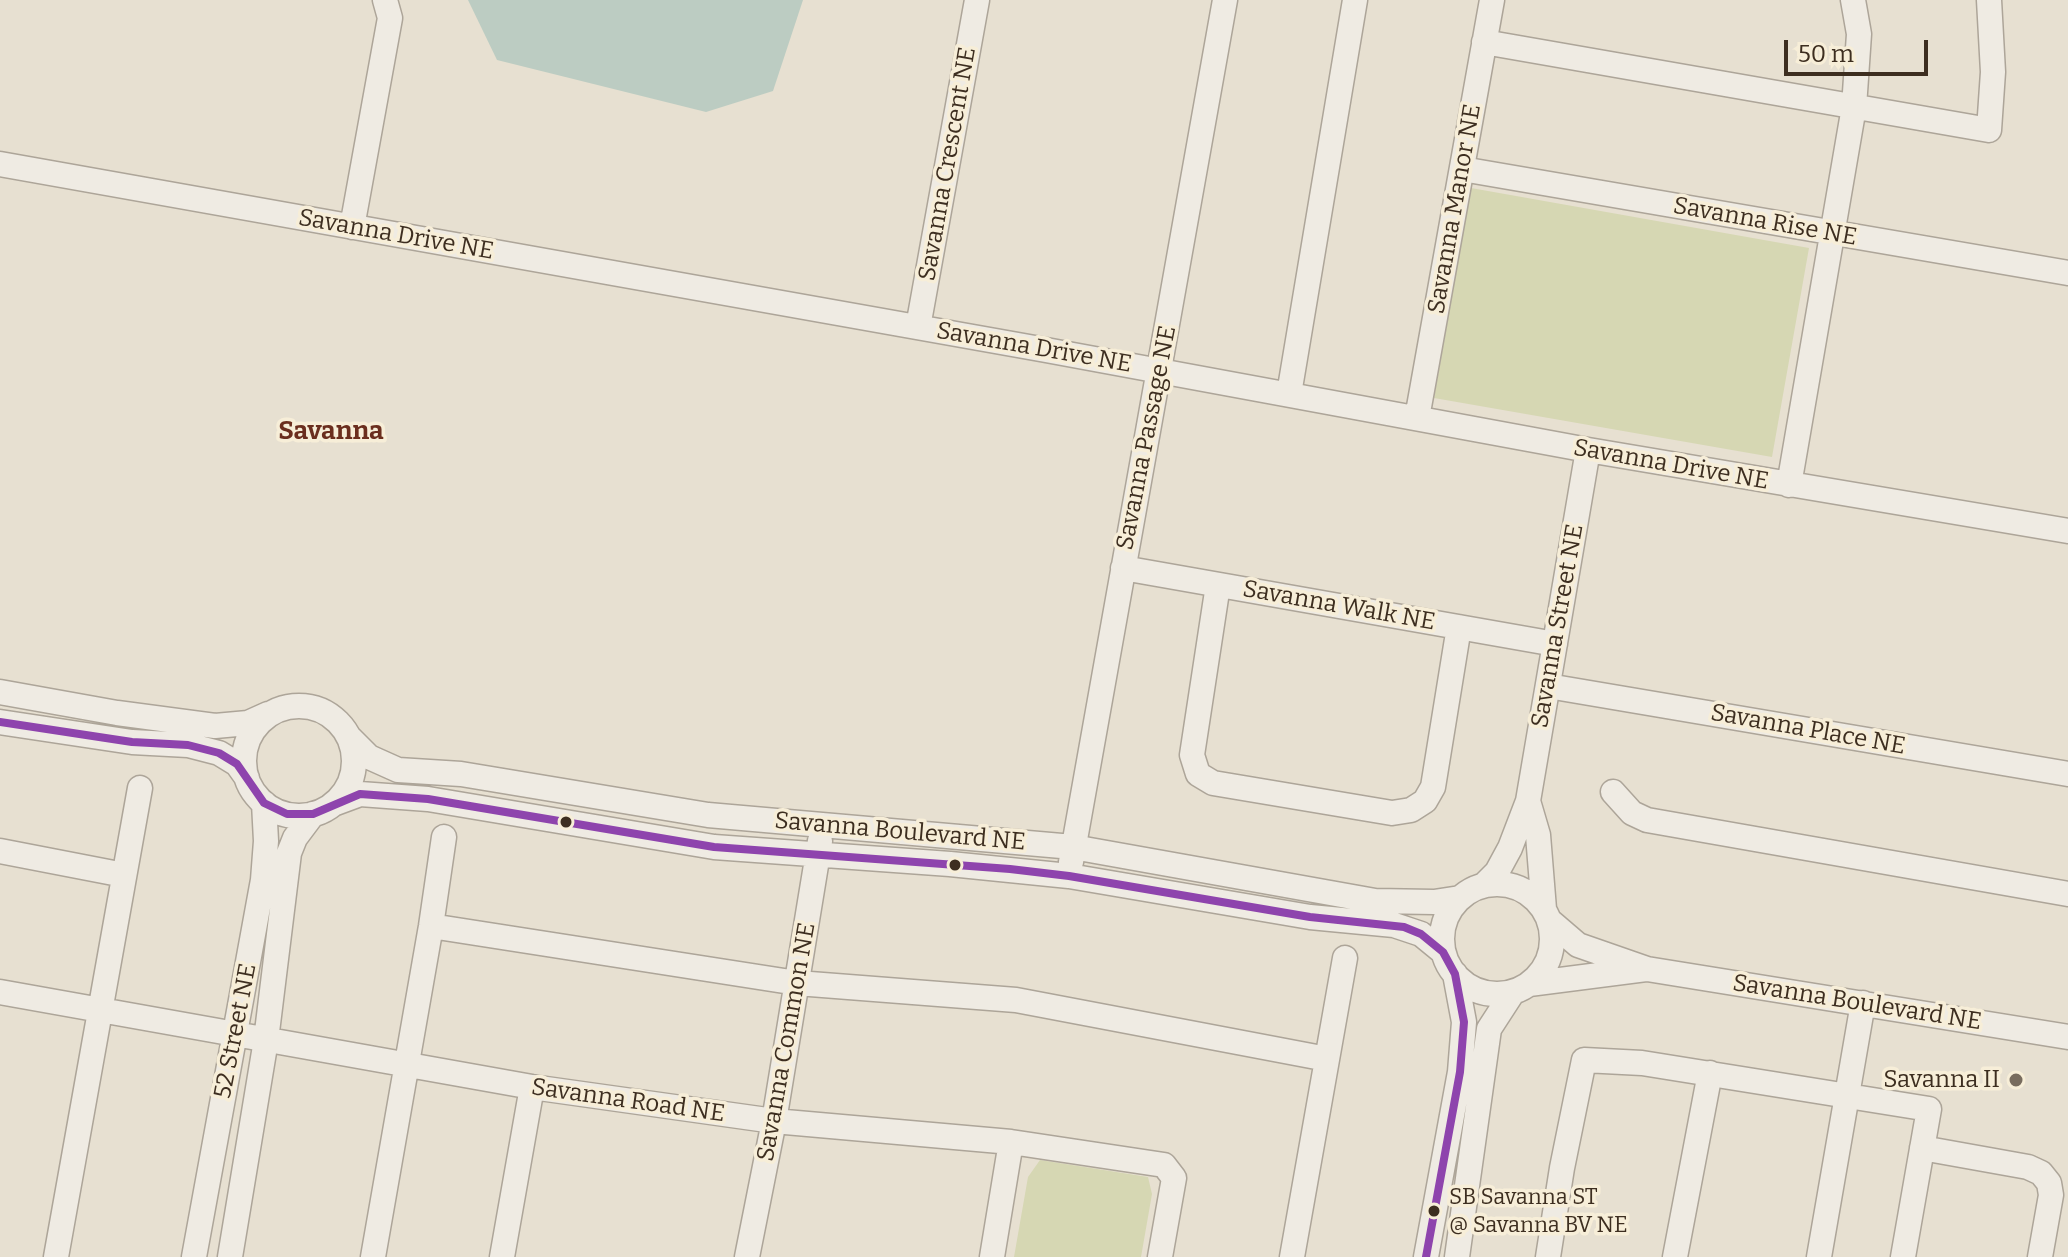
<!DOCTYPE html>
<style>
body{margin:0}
#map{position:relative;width:2068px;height:1257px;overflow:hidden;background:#e7e0d1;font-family:Bitter,serif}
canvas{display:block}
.scale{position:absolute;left:1784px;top:40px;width:144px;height:36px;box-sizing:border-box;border:4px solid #3d2e20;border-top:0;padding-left:10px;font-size:24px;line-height:28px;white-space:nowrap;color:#3d2e20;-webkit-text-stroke:6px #f7eed8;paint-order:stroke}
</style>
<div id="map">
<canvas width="2068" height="1257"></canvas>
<div class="scale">50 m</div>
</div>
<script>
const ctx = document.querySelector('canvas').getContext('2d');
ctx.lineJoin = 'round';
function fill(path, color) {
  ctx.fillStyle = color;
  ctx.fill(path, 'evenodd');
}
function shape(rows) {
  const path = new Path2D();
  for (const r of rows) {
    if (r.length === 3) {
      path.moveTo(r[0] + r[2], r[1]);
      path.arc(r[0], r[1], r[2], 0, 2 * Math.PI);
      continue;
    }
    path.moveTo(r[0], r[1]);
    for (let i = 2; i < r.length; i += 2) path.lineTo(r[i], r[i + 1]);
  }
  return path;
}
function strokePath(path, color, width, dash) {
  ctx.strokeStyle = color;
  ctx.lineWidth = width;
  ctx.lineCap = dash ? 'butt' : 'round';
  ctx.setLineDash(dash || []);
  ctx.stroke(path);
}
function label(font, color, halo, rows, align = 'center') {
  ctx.font = font + ' Bitter,serif';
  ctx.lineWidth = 7;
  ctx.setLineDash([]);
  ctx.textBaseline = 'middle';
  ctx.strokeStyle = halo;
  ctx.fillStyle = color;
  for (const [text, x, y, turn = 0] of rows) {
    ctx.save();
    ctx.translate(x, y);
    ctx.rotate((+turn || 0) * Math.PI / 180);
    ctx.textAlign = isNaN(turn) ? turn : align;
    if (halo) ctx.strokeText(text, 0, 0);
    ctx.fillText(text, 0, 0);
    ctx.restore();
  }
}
const green = shape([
 [1471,188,1809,248,1772,457,1434,398],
 [1040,1160,1148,1177,1152,1194,1141,1257,1014,1257,1028,1177]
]);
const water = shape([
 [468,0,803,0,773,91,706,112,497,60]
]);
const minor = shape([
 [1484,42,1989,130,1993,72,1989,0],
 [0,164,1046,350,1588,450,2068,531],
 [1462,169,2068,273],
 [352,227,390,18,385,0],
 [918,327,977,0],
 [1289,394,1355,0],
 [1417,418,1492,0],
 [1789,485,1854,107,1859,34,1853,0],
 [1123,568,1555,644],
 [1218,585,1192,755,1198,774,1213,783,1392,813,1411,810,1425,801,1433,787,1459,627],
 [1548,686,2068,774],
 [0,692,117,713,215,726,248,723,268,714],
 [299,761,55],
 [0,722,132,742,188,745,219,753,237,764,247,778],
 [350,738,369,757,398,770,461,774,708,815,1073,847,1375,901,1434,902,1460,898],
 [1613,792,1632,813,1647,820,2068,894],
 [1528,801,1538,835,1544,909],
 [333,804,360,794,428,799,714,847,950,864,1069,876,1310,917,1394,925,1421,934,1443,952],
 [0,851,124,875],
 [1071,862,1225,0],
 [1497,939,55],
 [1484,885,1497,872,1510,848,1528,801,1588,450],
 [1550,921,1578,945,1647,969,2068,1037],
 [431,926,797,983,1016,1000,1327,1059],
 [1529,984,1646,969],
 [0,992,532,1087,774,1121,1011,1142,1164,1165,1174,1178,1160,1257],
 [1922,1148,2028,1167,2041,1173,2049,1183,2051,1195,2040,1257],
 [56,1257,140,788],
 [194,1257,263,880,266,841,264,803],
 [230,1257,266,1040,289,853,295,838,313,814],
 [373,1257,431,926,444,837],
 [502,1257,532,1087],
 [747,1257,774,1121,820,841],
 [992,1257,1011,1142],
 [1292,1257,1345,958],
 [1426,1257,1460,1072,1464,1022,1455,974],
 [1457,1257,1489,1029,1513,992],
 [1548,1257,1562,1168,1584,1060,1642,1063,1929,1109,1903,1257],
 [1675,1257,1710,1073],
 [1819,1257,1863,1003]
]);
const bus1 = shape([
 [0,722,132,742,188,745,219,753,237,764,264,803,287,814,313,814,360,794,428,799,714,847,1010,869,1069,876,1310,917,1404,927,1421,934,1443,952,1455,974,1464,1022,1460,1072,1426,1257]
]);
const markers = [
 [566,822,7,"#3d2e20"],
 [955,865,7,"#3d2e20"],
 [2016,1080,8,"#786c5e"],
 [1434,1211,7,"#3d2e20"]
];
const busNames = [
 ["SB Savanna ST",1449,1198],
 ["@ Savanna BV NE",1449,1226]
];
const streetNames = [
 ["Savanna Crescent NE",948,164,-80],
 ["Savanna Manor NE",1455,209,-80],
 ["Savanna Rise NE",1765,222,10],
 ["Savanna Drive NE",396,235,10],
 ["Savanna Drive NE",1034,348,10],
 ["Savanna Passage NE",1147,438,-79],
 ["Savanna Drive NE",1671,465,10],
 ["Savanna Walk NE",1339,606,10],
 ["Savanna Street NE",1558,626,-80],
 ["Savanna Place NE",1808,730,10],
 ["Savanna Boulevard NE",900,832,5],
 ["Savanna Boulevard NE",1857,1003,9],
 ["52 Street NE",236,1031,-79],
 ["Savanna Common NE",787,1042,-80],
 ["Savanna Road NE",628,1101,8]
];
const poiNames = [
 ["Savanna II",2000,1080]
];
const neighbourhoodNames = [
 ["Savanna",331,432]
];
fill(green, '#d6d7b3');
fill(water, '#bcccc2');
strokePath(minor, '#ada599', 27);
strokePath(minor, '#efebe3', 24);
strokePath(bus1, '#8e44ad', 8);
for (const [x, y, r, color] of markers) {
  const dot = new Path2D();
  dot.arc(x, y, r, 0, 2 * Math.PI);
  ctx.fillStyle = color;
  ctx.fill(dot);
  strokePath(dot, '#f7eed8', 3);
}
label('22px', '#3d2e20', '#f7eed8', busNames, 'left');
label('24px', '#3d2e20', '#f7eed8', streetNames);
label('24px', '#3d2e20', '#f7eed8', poiNames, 'right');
label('bold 26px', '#6b2e1e', '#f7eed8', neighbourhoodNames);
</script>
